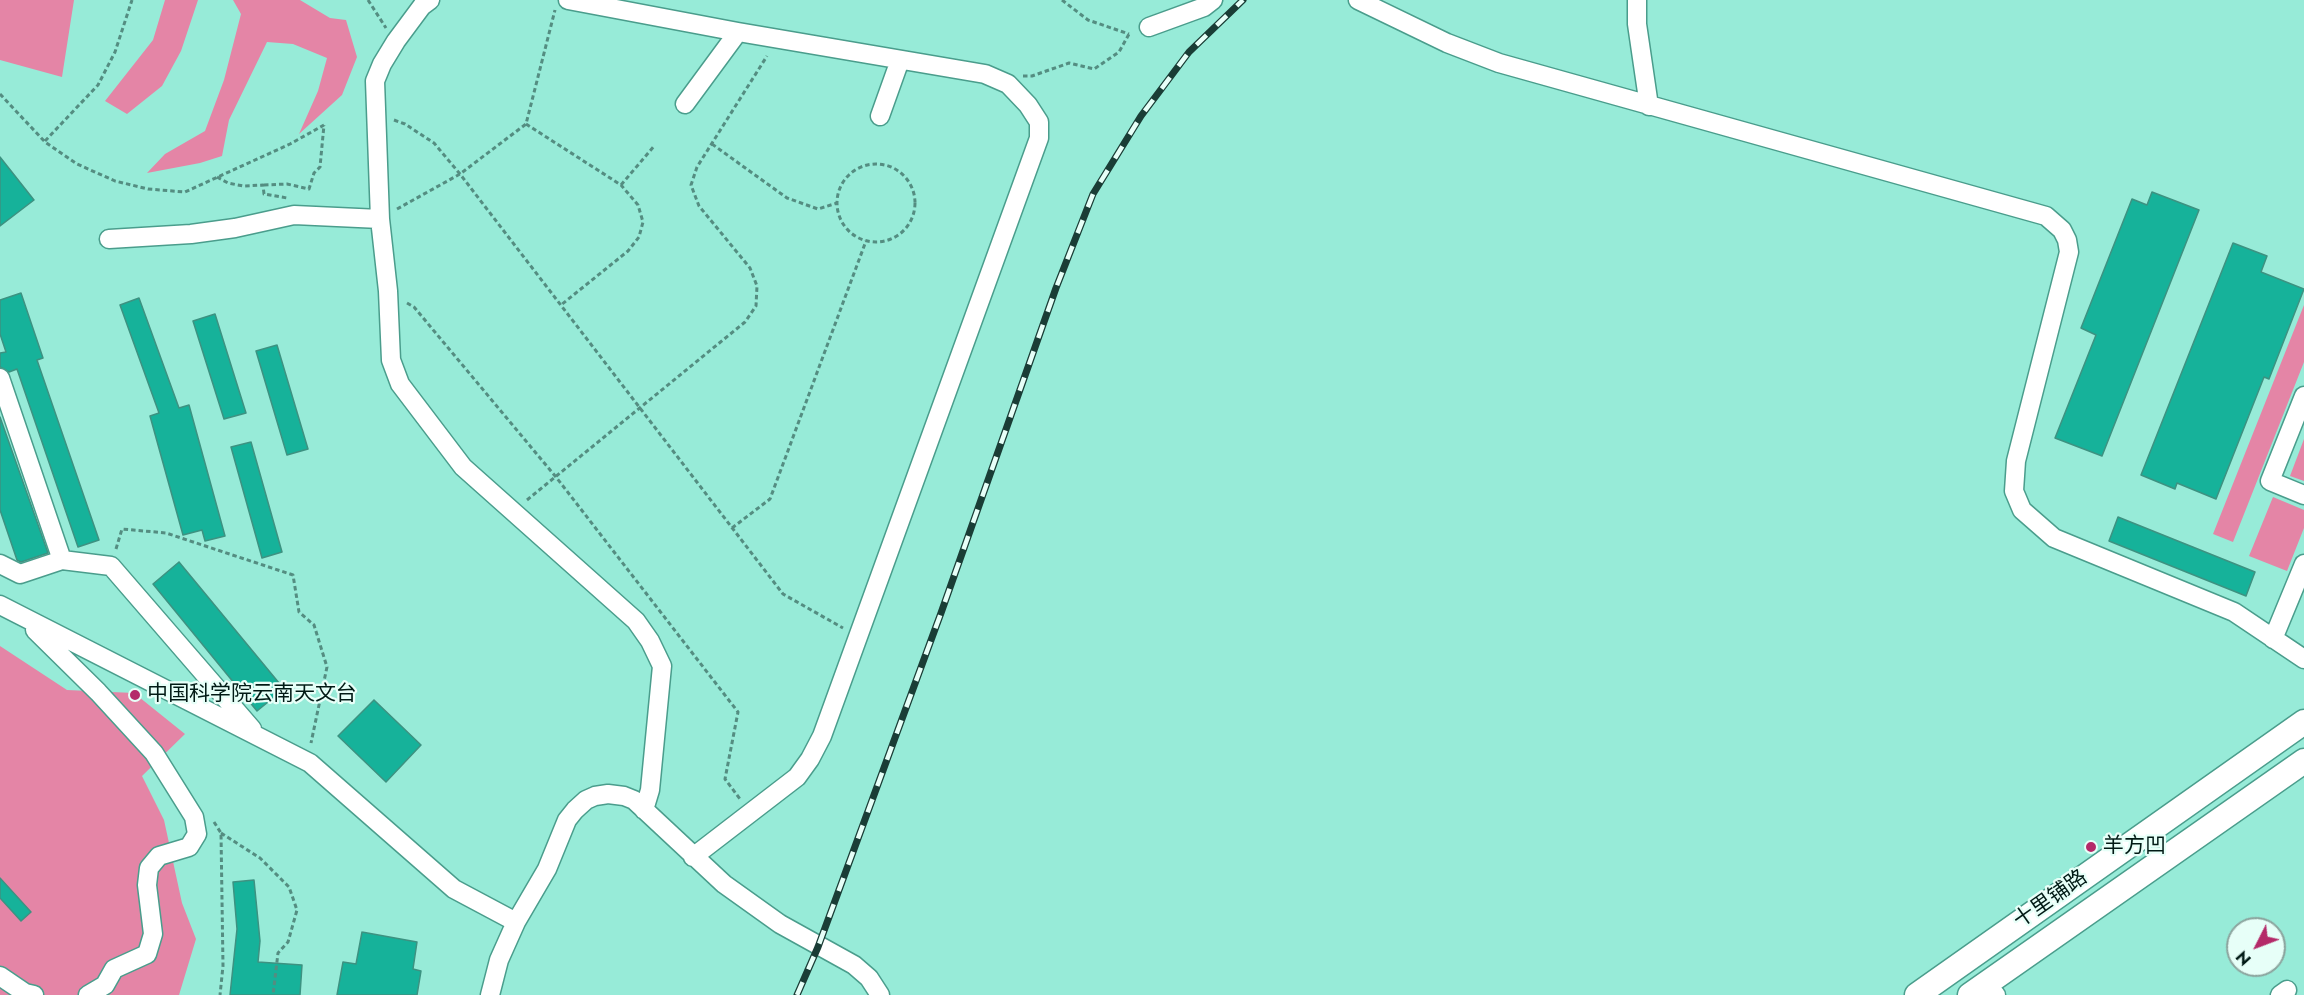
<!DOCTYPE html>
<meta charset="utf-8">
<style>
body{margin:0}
#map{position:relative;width:2304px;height:995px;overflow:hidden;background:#97ebd8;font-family:Jost,sans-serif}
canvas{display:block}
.north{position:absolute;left:2226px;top:917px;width:60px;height:60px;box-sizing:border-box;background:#e7fff8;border:2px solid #8ba39d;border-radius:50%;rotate:228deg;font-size:16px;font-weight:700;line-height:24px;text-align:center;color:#011a15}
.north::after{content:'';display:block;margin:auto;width:21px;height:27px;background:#b42a69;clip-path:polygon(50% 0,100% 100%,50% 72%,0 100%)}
</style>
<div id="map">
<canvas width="2304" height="995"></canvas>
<div class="north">N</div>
</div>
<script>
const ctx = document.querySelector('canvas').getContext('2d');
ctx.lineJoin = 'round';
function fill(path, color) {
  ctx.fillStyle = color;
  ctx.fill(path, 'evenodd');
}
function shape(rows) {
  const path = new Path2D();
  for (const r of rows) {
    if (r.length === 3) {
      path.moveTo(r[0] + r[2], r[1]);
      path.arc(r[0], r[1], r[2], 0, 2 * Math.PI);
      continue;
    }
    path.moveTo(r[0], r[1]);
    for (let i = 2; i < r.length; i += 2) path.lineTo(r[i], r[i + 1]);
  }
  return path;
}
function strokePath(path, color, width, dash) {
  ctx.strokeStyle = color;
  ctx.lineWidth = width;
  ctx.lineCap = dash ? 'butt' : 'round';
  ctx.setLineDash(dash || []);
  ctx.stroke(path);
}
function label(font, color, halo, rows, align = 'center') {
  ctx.font = font + ' Jost,"Noto Sans SC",sans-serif';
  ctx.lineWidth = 4.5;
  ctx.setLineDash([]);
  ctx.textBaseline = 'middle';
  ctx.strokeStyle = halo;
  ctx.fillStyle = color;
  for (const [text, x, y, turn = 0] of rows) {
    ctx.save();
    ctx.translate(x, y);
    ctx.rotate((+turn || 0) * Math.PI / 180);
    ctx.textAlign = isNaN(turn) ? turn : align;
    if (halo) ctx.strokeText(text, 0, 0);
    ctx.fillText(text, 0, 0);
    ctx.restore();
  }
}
const forest = shape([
 [0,0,74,0,62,77,0,60],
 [165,0,198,0,181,51,162,86,127,114,105,101,153,40],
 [233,0,300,0,330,18,346,20,357,57,342,95,299,134,318,91,327,58,293,44,267,42,229,120,222,156,200,163,147,173,165,154,205,131,224,80,241,14],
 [2304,305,2304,362,2233,542,2213,534],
 [2304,439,2304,481,2290,476],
 [2273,497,2304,510,2304,528,2287,571,2249,556],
 [0,646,67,690,134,693,185,734,142,776,164,820,182,903,196,939,179,995,0,995]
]);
const building = shape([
 [0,157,34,200,0,226,0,157],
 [2152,192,2199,210,2102,456,2055,438,2096,335,2081,328,2132,199,2147,205,2152,192],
 [2233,243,2267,256,2261,272,2304,289,2269,379,2264,377,2216,499,2177,483,2175,489,2141,475,2233,243],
 [21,293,43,358,37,360,99,540,78,547,17,369,9,372,0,367,0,353,6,352,0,334,0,300,21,293],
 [139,298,179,408,189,405,225,536,205,541,202,530,183,535,150,416,159,413,120,305,139,298],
 [215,314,246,413,224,419,193,321,215,314],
 [277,345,308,449,287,455,256,351,277,345],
 [0,417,48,553,21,562,17,560,0,510,0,417],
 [251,442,282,552,262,558,231,447,251,442],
 [2118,517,2255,572,2246,596,2109,541,2118,517],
 [179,562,284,689,257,711,153,584,179,562],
 [374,700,421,745,386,782,338,736,374,700],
 [0,878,31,912,21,921,0,898,0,878],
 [254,880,260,941,258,962,302,965,300,995,230,995,237,929,233,882,254,880],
 [362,932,417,942,413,969,421,971,417,995,337,995,343,962,356,964,362,932]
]);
const path = shape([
 [368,0,386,28],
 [1062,0,1088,20,1129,34],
 [1023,76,1032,76,1069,63,1094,69,1119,52,1129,34],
 [0,94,45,142,77,164,115,181,148,189,185,192,290,144,324,125],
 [394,120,405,124,434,143,460,174,783,594,843,628],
 [526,124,621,185,638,205,643,222,639,237,628,251,561,305],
 [45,141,98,85,115,52,132,0],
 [712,144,787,198,818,209,837,203],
 [876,203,39],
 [217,177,228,183,243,186,263,185,264,194,287,198],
 [264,185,287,184,309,189,314,173,320,167,324,125],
 [621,185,655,145],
 [397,209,460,174,526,124,555,10],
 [407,303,414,307,556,477,738,712,725,779,740,799],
 [527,500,745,322,756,306,757,286,750,268,699,206,691,185,697,167,767,56],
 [732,528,770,499,866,241],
 [116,549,122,529,166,533,293,575,299,612,314,625,327,667,311,743],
 [214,822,221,833,223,966,220,995],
 [221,833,260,858,289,887,297,910,288,942,278,953,273,995]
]);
const minor = shape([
 [430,0,422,6,396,41,382,64,375,81,380,219,388,291,391,360,400,384,463,467,636,621,650,641,662,666,650,790,644,810],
 [568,0,738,32,985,74,1008,84,1028,105,1039,122,1039,138,822,736,810,759,797,777,693,857],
 [1358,0,1447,43,1499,63,2046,216,2062,230,2067,240,2069,252,2016,461,2014,491,2022,510,2054,538,2234,612,2304,659],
 [1637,0,1637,24,1649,106],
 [1149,27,1204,7,1213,0],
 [685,104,738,32],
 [880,116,900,60],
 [109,239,191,234,235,228,294,215,380,219],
 [0,378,62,560],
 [2304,396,2270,481,2304,495],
 [0,564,20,574,62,560,111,566,252,729],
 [0,605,310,763,454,889,516,922],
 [35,630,98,692,154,753,194,817,197,834,189,847,159,856,149,868,147,885,153,934,147,954,114,969,105,985,88,995],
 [2273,639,2304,564],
 [0,976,25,993,34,995],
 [1986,984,1996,995],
 [490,995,499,960,516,922,547,869,567,820,575,810,586,800,595,796,608,794,624,796,634,800,724,884,780,924,854,965,869,978,880,995],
 [2280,995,2287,990]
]);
const major = shape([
 [1917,995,2304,722],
 [1970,995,2304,761]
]);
const rail = shape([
 [797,995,818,947,941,613,1056,288,1093,194,1141,116,1189,52,1243,0]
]);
const markers = [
 [135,695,6,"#b42a69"],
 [2091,847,6,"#b42a69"]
];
const poiNames = [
 ["中国科学院云南天文台",147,695],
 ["羊方凹",2103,847]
];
const streetNames = [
 ["十里铺路",2051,900,-35]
];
fill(forest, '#e485a6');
fill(building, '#16b29a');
strokePath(building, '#3d9281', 1.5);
strokePath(minor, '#4a9d8c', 21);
strokePath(major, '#4a9d8c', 27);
strokePath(path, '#548d81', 3, [4.5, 3]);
strokePath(minor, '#fff', 18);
strokePath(major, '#fff', 24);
strokePath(rail, '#1a3d36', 7);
strokePath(rail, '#e7fff8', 4.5, [14]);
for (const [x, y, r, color] of markers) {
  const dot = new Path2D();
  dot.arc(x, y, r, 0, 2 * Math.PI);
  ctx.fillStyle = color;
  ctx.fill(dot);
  strokePath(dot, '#e7fff8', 2);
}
label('21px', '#011a15', '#e7fff8', poiNames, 'left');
label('21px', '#011a15', '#e7fff8', streetNames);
</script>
